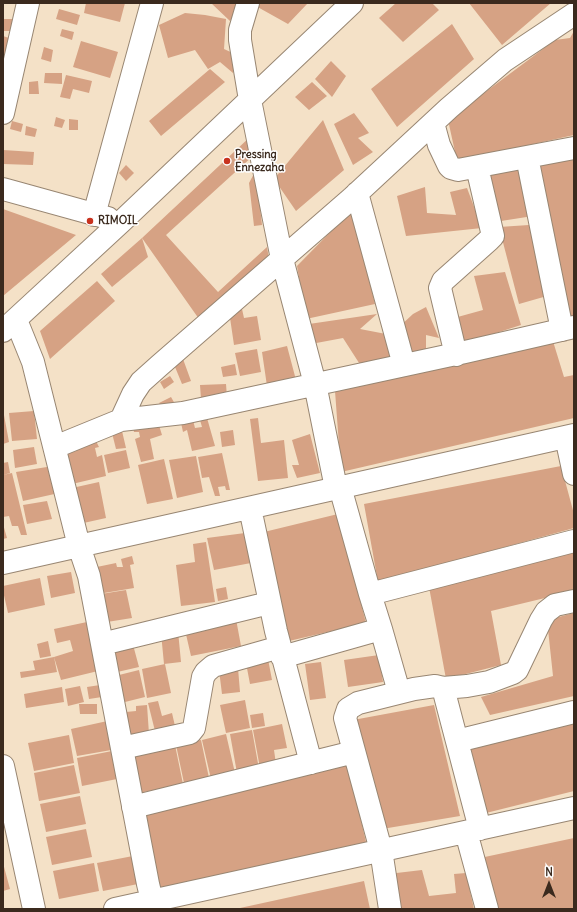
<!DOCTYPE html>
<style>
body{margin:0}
#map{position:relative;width:577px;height:912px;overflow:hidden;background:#f4e1c7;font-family:Delius,sans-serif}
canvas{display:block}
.frame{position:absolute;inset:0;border:4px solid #3b2a1e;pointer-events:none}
.north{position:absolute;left:529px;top:864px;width:40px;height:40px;-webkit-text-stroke:3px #fff;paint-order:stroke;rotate:0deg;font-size:11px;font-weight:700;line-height:16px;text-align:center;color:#3b2a1e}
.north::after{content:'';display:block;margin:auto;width:14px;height:18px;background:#3b2a1e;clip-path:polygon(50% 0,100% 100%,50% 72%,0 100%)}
</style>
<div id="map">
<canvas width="577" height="912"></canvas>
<div class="frame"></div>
<div class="north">N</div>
</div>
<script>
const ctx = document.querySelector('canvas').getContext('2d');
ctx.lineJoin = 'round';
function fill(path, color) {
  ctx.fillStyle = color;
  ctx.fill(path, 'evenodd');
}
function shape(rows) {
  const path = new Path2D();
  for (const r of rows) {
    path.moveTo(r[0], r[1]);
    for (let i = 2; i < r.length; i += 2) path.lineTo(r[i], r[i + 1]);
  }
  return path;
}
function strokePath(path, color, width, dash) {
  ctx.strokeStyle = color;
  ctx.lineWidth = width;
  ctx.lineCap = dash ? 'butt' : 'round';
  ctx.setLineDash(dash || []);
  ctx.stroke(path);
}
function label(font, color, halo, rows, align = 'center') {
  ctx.font = font + ' Delius,sans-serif';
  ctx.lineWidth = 3;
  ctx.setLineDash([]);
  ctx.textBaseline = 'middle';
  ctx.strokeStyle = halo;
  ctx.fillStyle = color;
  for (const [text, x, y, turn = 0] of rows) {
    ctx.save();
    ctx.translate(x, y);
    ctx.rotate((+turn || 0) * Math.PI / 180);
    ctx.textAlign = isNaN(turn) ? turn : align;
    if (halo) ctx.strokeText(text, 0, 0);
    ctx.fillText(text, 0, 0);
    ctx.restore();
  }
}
const building = shape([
 [86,3,125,3,120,22,84,13],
 [211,3,241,3,230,21],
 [256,3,308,3,288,24,254,5],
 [396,3,432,3,439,10,403,42,379,18],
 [469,3,551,3,502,45],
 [59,9,80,15,77,25,56,19],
 [185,13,205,15,226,19,224,49,237,55,233,73,220,62,208,69,195,50,168,58,159,25],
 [4,19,14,19,14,31,4,31],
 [452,24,474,59,397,127,371,89],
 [62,29,74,32,72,40,60,36],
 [574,31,574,135,457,161,448,120,555,40,570,38],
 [3,36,15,40,3,68],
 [81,41,118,52,110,78,73,67],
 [44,47,53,50,51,62,41,59],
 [331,61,346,76,332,97,315,79],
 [210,69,225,82,161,136,149,121],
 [45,73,62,73,62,84,44,83],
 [66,75,92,81,89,93,73,89,70,99,60,97],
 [38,81,39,94,29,94,29,82],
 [312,82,327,96,309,110,295,97],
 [354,113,369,133,358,138,373,152,353,165,334,124],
 [56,117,65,120,62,128,54,126],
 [69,119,78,120,78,130,69,130],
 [323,120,344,170,296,211,274,179],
 [12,121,23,124,21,132,10,129],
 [26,126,37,129,35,137,25,135],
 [251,136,254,155,166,235,218,292,267,247,269,259,199,319,142,238],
 [3,150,34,152,33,165,3,164],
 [574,157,574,319,568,320,536,165],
 [126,165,134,173,126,181,119,173],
 [519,168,533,216,501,221,487,173],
 [256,170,262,225,254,226,249,183],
 [425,187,427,213,456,215,450,192,467,188,482,228,406,236,397,196],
 [3,209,76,235,3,296],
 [352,210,375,304,306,319,297,266],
 [529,225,547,296,519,304,499,227],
 [142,238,148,257,112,287,101,274],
 [505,272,521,325,462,344,454,318,483,310,474,276],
 [97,281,115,301,50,359,40,331],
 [426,307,439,338,426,335,426,350,407,353,399,327,413,314],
 [242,309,244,318,257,316,261,340,234,345,229,311],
 [377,314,360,329,386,334,391,361,361,366,343,338,311,344,309,324],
 [552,338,564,377,574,375,574,418,341,472,335,391],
 [287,346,296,380,267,386,262,352],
 [257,349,261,372,240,376,235,353],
 [183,359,191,381,182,384,173,362],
 [235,364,237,375,223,377,221,367],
 [170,376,174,382,164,389,160,382],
 [226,384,227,397,201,399,200,385],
 [171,397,175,404,163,409,159,403],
 [34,411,37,439,12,441,9,413],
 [205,411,215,446,192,451,187,430,183,432,180,418,192,416,195,428,202,427,198,413],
 [3,415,4,415,9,442,3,444],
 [258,418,261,443,284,440,288,478,258,481,250,419],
 [157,419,162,435,150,439,154,459,141,462,135,439,140,437,139,432,134,432,132,424],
 [233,430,235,445,222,447,220,432],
 [122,431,126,448,116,449,112,433],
 [310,434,320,473,297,478,292,465,299,465,292,440],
 [96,441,99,447,95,448,97,457,102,455,106,476,72,484,65,453,76,451,75,446],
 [34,447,37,464,15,468,13,450],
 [126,450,130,468,108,473,104,455],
 [222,453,230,490,226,490,225,486,218,487,220,496,215,496,209,477,202,478,198,457],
 [196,456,203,492,177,498,169,460],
 [164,459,173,499,147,504,138,465],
 [8,462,10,473,3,475,3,463],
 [53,466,59,493,23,501,16,472],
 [561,466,574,514,574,528,378,582,364,504],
 [12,473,27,535,21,535,18,526,12,526,9,516,3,517,3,475],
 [99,482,106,518,79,524,72,488],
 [47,501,52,519,27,524,23,505],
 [338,514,366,623,289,641,264,532],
 [3,524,7,538,3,539],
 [245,533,251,563,214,570,207,538],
 [206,542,215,602,181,606,176,565,195,562,193,544],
 [574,549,574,591,491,611,501,665,446,679,429,587],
 [132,556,134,564,130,565,134,588,98,594,92,568,116,563,117,567,123,567,121,559],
 [71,572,75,593,51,598,47,576],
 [40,578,45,605,8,613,3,591,3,586],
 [226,587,228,599,218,601,216,589],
 [126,590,132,618,107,622,101,594],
 [574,613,574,696,490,715,481,697,553,676,547,620],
 [236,619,241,646,191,656,185,630],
 [87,622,98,671,61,680,54,657,73,651,70,640,57,643,54,629],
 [178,631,181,662,164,664,161,633],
 [48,641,51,656,40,658,37,644],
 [132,641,139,667,113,673,107,647],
 [379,655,383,682,348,687,344,660],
 [54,657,57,672,21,678,20,672,35,670,33,661],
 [268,659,272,680,250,684,246,663],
 [321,662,326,698,310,700,305,664],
 [165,664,171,693,147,698,142,669],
 [238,668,240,692,222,694,219,670],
 [139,670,145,697,121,703,115,676],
 [100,685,102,697,89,699,87,687],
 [80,686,84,702,68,706,65,689],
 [62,687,64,702,26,708,24,694],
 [245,700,250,728,226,733,220,705],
 [158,701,162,716,172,713,175,726,155,731,148,703],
 [79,704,97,704,97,714,80,714],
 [147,705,149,734,128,736,126,712,136,711,136,706],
 [434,705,460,816,382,829,353,720],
 [263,713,265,726,252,728,250,715],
 [112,720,117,749,77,756,71,729],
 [282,724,287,748,274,750,276,764,260,768,253,730],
 [574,724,574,791,486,813,468,747],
 [252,730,259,769,237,773,230,734],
 [226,734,235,773,211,779,202,740],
 [69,735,74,763,34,771,28,743],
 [201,740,209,778,184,783,176,745],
 [175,745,183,784,134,794,126,755],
 [117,750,122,778,82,786,77,758],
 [347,760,366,842,158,891,139,809],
 [74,765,80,793,39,801,34,773],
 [80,796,86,824,46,832,40,804],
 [86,829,92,857,52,865,46,837],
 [574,838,574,909,491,909,480,858],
 [138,855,143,883,103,891,97,863],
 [3,863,10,889,3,891],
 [94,863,99,891,59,899,53,871],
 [422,870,429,896,456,893,454,874,466,873,474,909,393,909,388,874],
 [364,881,370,909,240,909,240,908]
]);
const minor = shape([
 [248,3,240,30,240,40,250,100,282,259,315,384,336,488],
 [3,113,28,3],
 [433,123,439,145,449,166,451,168,458,170,574,148],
 [527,157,562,330],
 [3,189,108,218],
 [357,193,404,365],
 [94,215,152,3],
 [16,320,33,362,79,546,89,576,148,884,154,909],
 [3,331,121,222,352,3],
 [456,355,440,288,443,281,489,240,493,236,477,167],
 [121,420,183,413,465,352,574,327],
 [566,437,574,474],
 [55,447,121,420,133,394,141,382,160,365,352,198,449,108,505,60,574,14],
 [250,508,276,631,311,763],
 [3,563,574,435],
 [370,594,574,541],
 [381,629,399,692],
 [102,644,269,603],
 [282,657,381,629,370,594,340,487],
 [443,688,467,686,489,682,513,673,517,670,541,620,546,612,555,605,574,601],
 [457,741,574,712],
 [122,748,190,733,194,728,203,677,206,672,213,666,280,647],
 [3,766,34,909],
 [133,807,354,752],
 [466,832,487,909],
 [115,909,574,808],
 [390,909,381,850,345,718,348,709,358,703,414,689,435,686,443,688,480,829]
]);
const markers = [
 [227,161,4,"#c8321e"],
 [90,221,4,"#c8321e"]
];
const poiNames = [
 ["Pressing",235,155],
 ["Ennezaha",235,168],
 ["RIMOIL",98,221]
];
fill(building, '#d6a284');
strokePath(minor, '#988672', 24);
strokePath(minor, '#fff', 22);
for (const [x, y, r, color] of markers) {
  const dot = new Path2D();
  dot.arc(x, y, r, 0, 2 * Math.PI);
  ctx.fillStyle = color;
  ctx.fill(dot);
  strokePath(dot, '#fff', 1.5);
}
label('bold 11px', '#3b2a1e', '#fff', poiNames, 'left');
</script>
